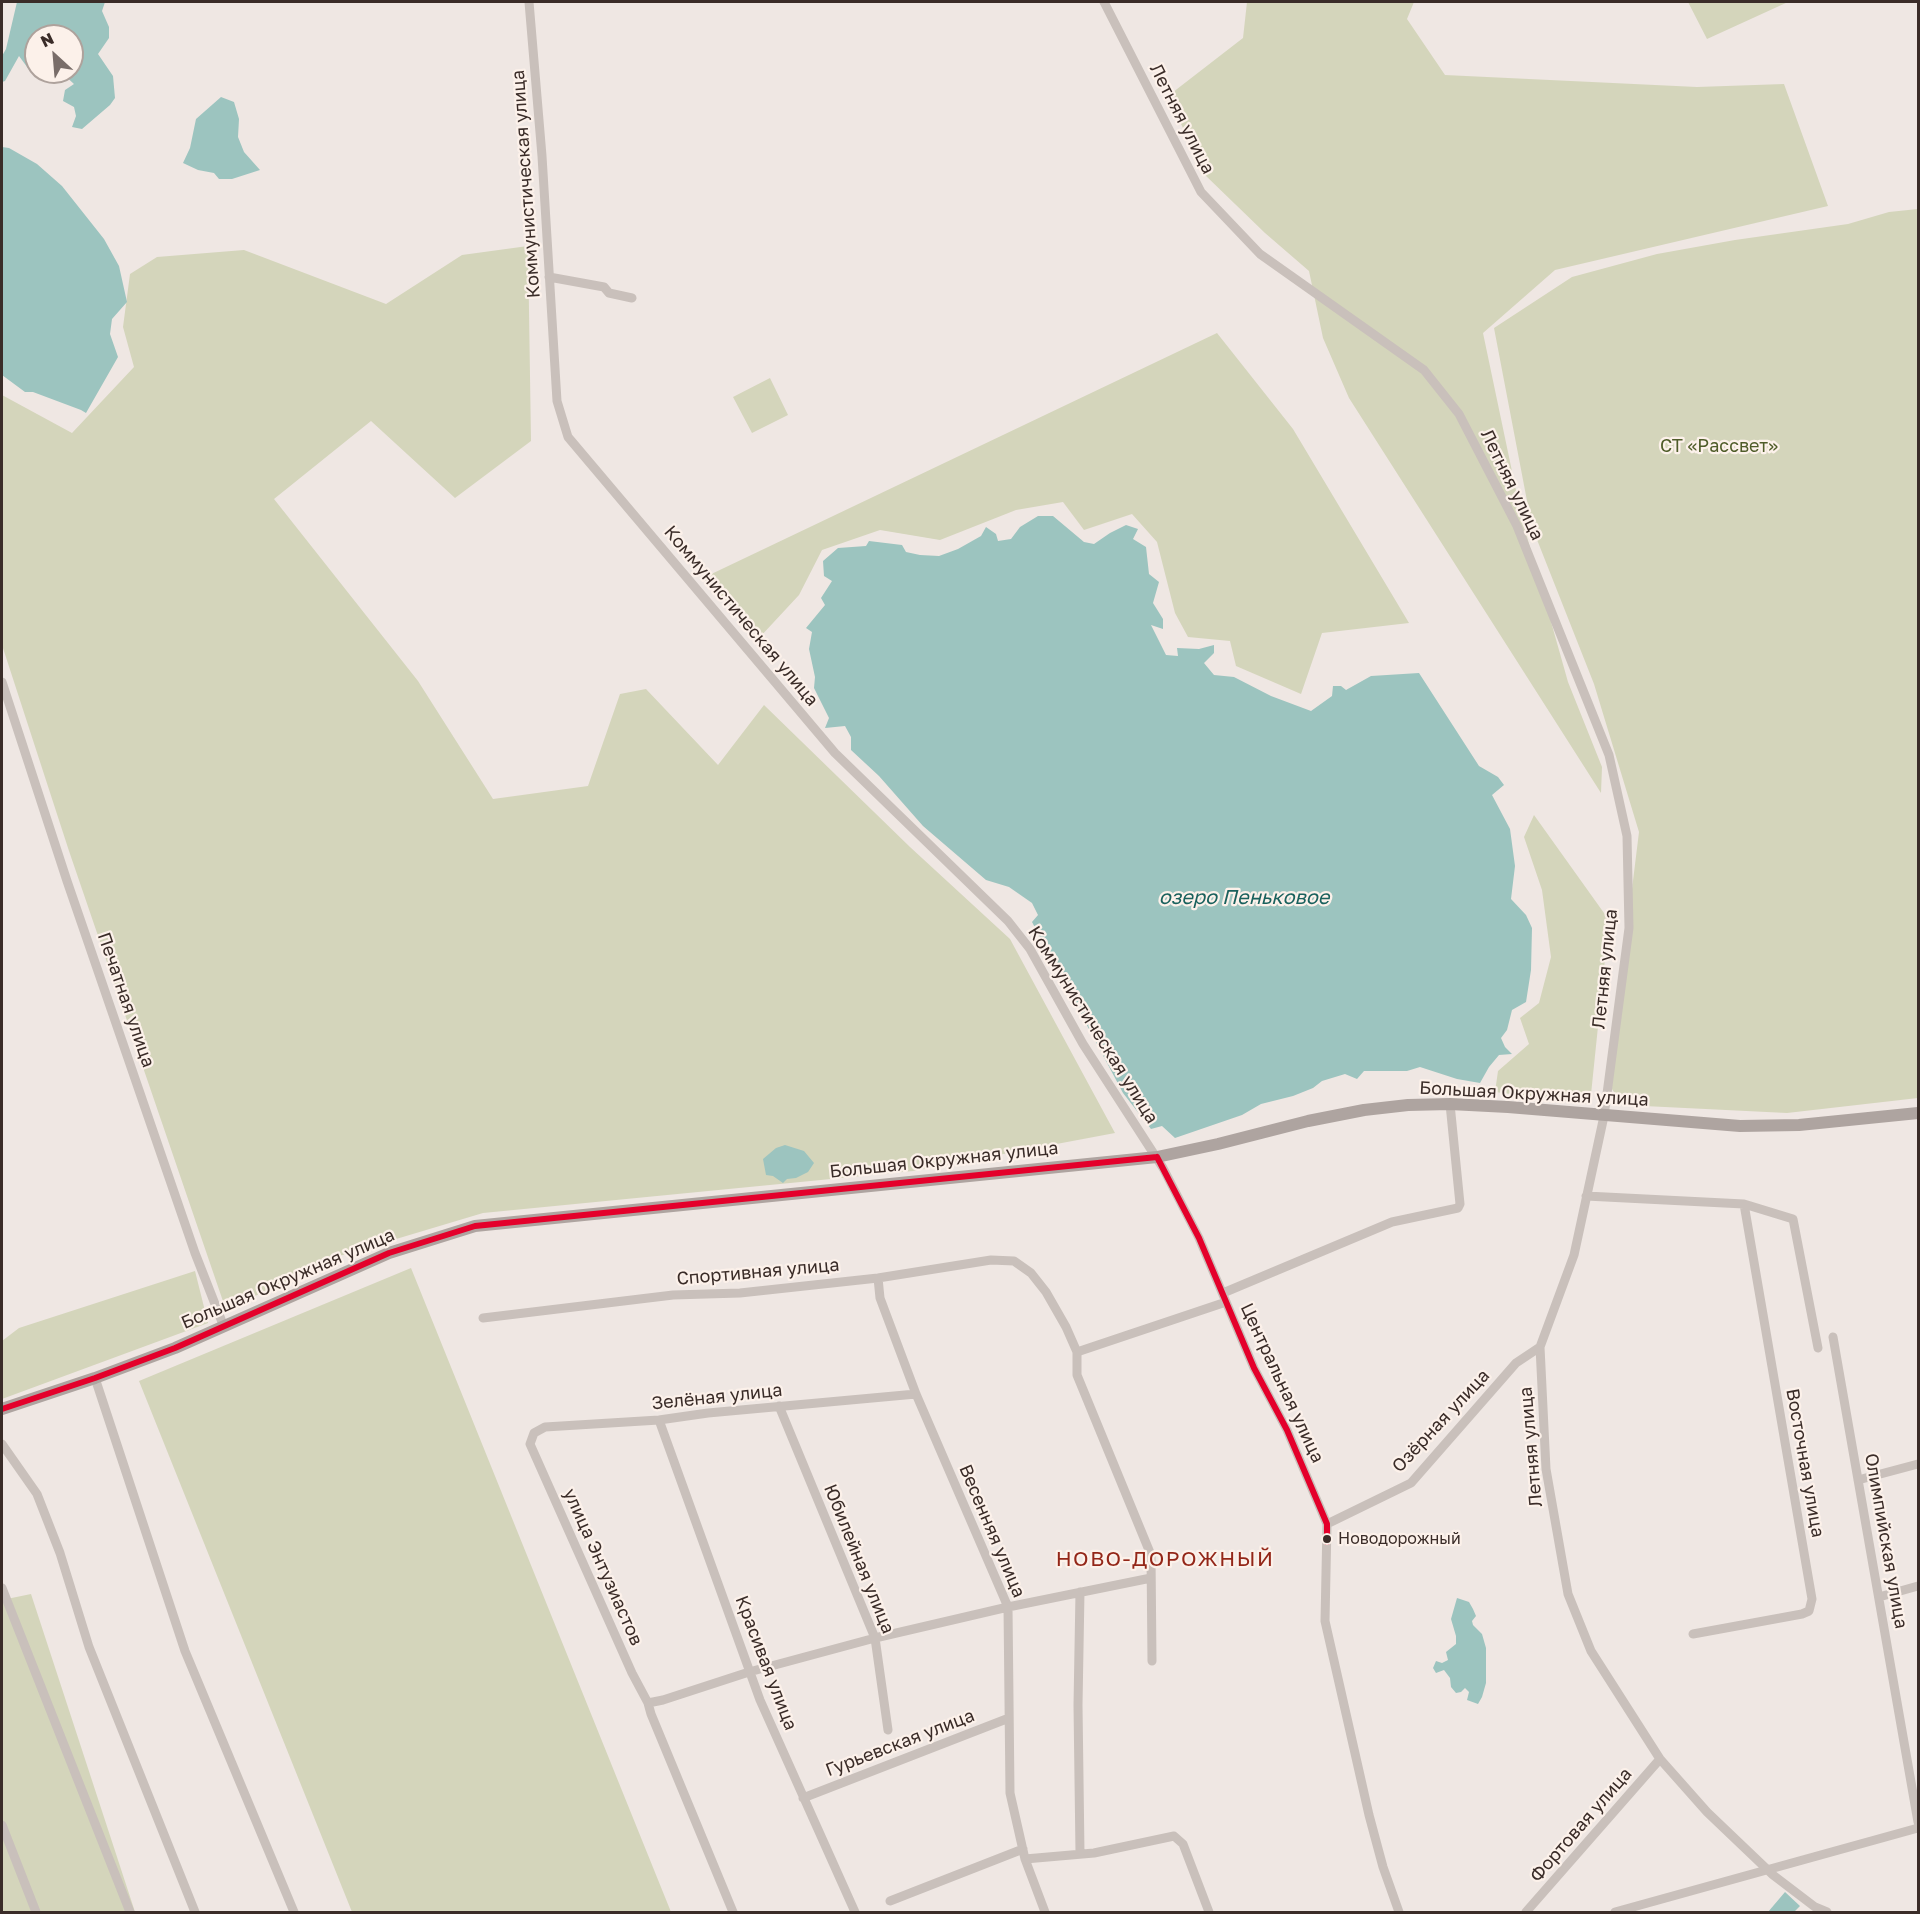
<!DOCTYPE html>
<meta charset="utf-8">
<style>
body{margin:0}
#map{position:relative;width:1920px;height:1914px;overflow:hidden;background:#efe7e3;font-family:"Golos Text",sans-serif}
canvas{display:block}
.frame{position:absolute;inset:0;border:3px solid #3a2c28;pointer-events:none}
.north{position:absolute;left:24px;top:24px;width:60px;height:60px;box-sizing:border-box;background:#fcf1ea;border:2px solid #aea29c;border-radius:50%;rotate:334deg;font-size:16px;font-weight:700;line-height:24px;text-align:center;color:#3a2c28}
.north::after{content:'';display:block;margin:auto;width:21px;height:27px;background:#796d69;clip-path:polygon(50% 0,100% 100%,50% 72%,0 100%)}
</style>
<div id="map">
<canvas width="1920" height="1914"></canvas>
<div class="frame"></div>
<div class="north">N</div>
</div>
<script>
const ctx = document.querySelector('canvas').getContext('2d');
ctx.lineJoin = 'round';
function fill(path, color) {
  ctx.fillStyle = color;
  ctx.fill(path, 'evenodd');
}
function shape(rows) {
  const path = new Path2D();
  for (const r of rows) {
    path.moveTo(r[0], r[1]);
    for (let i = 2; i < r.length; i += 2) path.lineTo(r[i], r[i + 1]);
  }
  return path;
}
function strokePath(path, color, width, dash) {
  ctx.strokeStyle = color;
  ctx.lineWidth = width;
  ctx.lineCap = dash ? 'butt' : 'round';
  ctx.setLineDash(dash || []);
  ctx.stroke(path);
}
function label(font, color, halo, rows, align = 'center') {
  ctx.font = font + ' "Golos Text",sans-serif';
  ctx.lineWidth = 4.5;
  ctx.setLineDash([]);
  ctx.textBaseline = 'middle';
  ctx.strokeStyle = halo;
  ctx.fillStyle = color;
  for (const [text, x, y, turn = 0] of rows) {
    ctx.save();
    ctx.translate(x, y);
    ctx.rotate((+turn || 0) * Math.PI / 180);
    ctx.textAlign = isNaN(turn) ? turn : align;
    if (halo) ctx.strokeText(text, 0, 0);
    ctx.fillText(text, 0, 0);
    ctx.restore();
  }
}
const green = shape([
 [1247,2,1414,2,1407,19,1445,75,1697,87,1784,84,1828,206,1555,270,1483,333,1522,519,1568,682,1602,767,1601,793,1349,398,1323,338,1309,271,1265,233,1205,175,1168,96,1243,38],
 [1688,2,1788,2,1707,39],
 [1918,209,1918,1098,1787,1113,1624,1105,1608,1084,1639,832,1594,684,1532,527,1494,328,1572,277,1657,254,1735,240,1848,224,1889,212],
 [528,246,531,441,455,498,371,421,274,499,418,681,493,799,588,786,620,694,646,689,718,765,764,705,910,847,1010,939,1115,1133,913,1171,483,1213,336,1257,226,1310,69,851,2,645,2,395,72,433,134,367,123,327,130,274,157,257,244,250,386,304,462,255],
 [1217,333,1293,429,1409,623,1322,633,1301,694,1236,666,1230,641,1188,637,1175,613,1157,542,1132,514,1084,530,1063,502,1016,510,940,540,880,530,822,550,799,595,760,637,703,578],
 [770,378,788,415,752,433,733,397],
 [1534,815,1609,920,1590,1104,1495,1092,1498,1071,1529,1044,1520,1018,1539,1003,1551,957,1542,890,1524,837],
 [411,1268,671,1912,352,1912,139,1381],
 [195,1271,208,1323,2,1399,2,1341,19,1328],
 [31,1594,135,1912,2,1912,2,1600]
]);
const water = shape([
 [17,2,105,2,102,11,109,27,109,38,98,54,113,76,115,98,110,105,82,129,72,127,76,116,74,107,63,101,65,90,74,84,61,72,72,72,72,36,36,36,36,63,30,71,19,56,5,81,2,82,2,56,6,49],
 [221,97,234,102,239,119,238,137,244,152,260,170,232,179,219,179,214,173,198,170,183,163,190,148,196,119],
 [2,147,9,148,37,164,62,186,104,239,119,266,127,302,112,319,110,334,118,357,86,413,81,410,33,392,25,392,2,375],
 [1038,516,1053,516,1084,542,1094,544,1110,533,1126,525,1138,529,1133,539,1146,547,1149,574,1159,582,1153,603,1163,619,1163,629,1151,625,1166,655,1178,656,1177,648,1199,649,1214,645,1214,653,1204,663,1214,675,1234,677,1271,696,1311,711,1332,696,1333,686,1341,686,1346,690,1371,676,1419,673,1479,766,1498,777,1504,785,1492,795,1510,829,1515,866,1511,899,1526,915,1532,928,1531,970,1526,1002,1512,1010,1507,1030,1501,1038,1505,1047,1512,1054,1499,1055,1489,1067,1480,1083,1457,1079,1420,1067,1407,1071,1364,1071,1357,1079,1345,1074,1322,1081,1313,1088,1293,1096,1261,1104,1242,1115,1175,1138,1162,1126,1151,1129,1123,1093,1032,922,1038,915,1032,903,1009,887,986,880,923,826,879,776,851,750,851,737,845,726,825,728,829,718,814,688,815,677,809,649,812,632,806,628,825,605,821,598,832,581,824,576,823,561,838,548,866,546,869,541,902,545,906,552,920,555,939,556,958,549,981,536,986,527,996,534,998,541,1011,539,1020,527],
 [785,1145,804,1151,814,1163,808,1172,796,1178,787,1179,783,1183,773,1176,766,1175,763,1159,776,1148],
 [1457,1598,1469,1602,1473,1609,1476,1616,1472,1621,1473,1625,1482,1634,1486,1648,1486,1683,1482,1697,1478,1704,1467,1700,1469,1692,1465,1688,1461,1692,1456,1693,1451,1687,1450,1678,1444,1670,1436,1673,1433,1668,1436,1661,1442,1663,1448,1660,1446,1652,1456,1644,1456,1636,1451,1619],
 [1785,1892,1800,1906,1794,1912,1768,1912]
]);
const minor = shape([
 [529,2,542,156,557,401,568,437,835,753,1008,921,1030,949,1083,1044,1163,1168,1199,1238,1254,1368,1287,1430,1327,1524,1325,1621,1369,1815,1383,1867,1399,1912],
 [1104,2,1201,192,1260,254,1424,370,1459,414,1517,526,1609,755,1627,836,1629,928,1604,1116,1574,1255,1540,1347,1546,1469,1568,1594,1591,1651,1660,1759,1707,1812,1773,1875,1815,1907,1827,1912],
 [549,277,604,287,609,293,632,298],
 [2,682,67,881,195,1253,224,1327],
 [1586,1196,1744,1204,1793,1219,1818,1348],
 [878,1278,880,1298,916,1394,1008,1607,1010,1793,1025,1859,1045,1912],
 [1223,1293,1392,1222,1458,1208,1460,1204,1450,1104],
 [483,1318,673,1295,740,1293,878,1278,991,1260,1014,1261,1031,1273,1046,1292,1066,1327,1077,1352,1077,1375,1151,1555,1152,1661],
 [1833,1337,1918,1822],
 [1077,1352,1226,1302],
 [95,1378,185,1651,294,1912],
 [779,1406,875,1638,888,1730],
 [659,1420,760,1700,855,1912],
 [2,1444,37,1494,60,1553,89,1647,195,1912],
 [1858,1480,1918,1464],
 [1327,1524,1411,1483,1516,1363,1540,1347],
 [2,1588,130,1912],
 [1879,1597,1918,1586],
 [1693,1634,1802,1614,1809,1611,1812,1599,1744,1204],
 [648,1703,632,1673,530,1444,534,1433,545,1427,659,1420,708,1413,916,1394],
 [803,1798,1009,1718],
 [2,1825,36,1912],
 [1080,1853,1078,1705,1080,1592],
 [1025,1859,1094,1853,1174,1836,1183,1844,1209,1912],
 [890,1901,1023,1849],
 [733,1912,651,1714,648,1703,663,1700,749,1672,875,1638,1008,1607,1151,1578],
 [1526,1912,1660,1759],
 [1615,1912,1918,1828]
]);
const major = shape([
 [2,1409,95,1378,175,1348,389,1253,475,1226,1157,1157,1218,1144,1308,1121,1364,1110,1408,1105,1450,1104,1508,1107,1740,1126,1799,1125,1918,1113]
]);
const bus1 = shape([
 [1157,1157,1199,1238,1254,1368,1287,1430,1327,1524,1327,1542],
 [2,1409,95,1378,175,1348,389,1253,475,1226,1157,1157]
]);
const markers = [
 [1327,1539,5,"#3a2c28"]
];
const busNames = [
 ["Новодорожный",1338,1539]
];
const streetNames = [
 ["Летняя улица",1182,119,63],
 ["Коммунистическая улица",526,184,-94],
 ["Летняя улица",1512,485,64],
 ["Коммунистическая улица",741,616,50],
 ["Летняя улица",1605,969,-84],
 ["Печатная улица",126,1000,71],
 ["Коммунистическая улица",1093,1025,58],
 ["Большая Окружная улица",1534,1094,3],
 ["Большая Окружная улица",944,1160,-6],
 ["Спортивная улица",758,1272,-5],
 ["Большая Окружная улица",288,1279,-23],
 ["Центральная улица",1282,1383,65],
 ["Зелёная улица",717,1397,-6],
 ["Озёрная улица",1441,1421,-47],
 ["Летняя улица",1531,1447,-95],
 ["Восточная улица",1805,1463,80],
 ["Весенняя улица",992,1531,67],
 ["Олимпийская улица",1886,1541,80],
 ["Юбилейная улица",859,1559,68],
 ["улица Энтузиастов",603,1567,66],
 ["Красивая улица",766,1663,69],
 ["Гурьевская улица",900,1743,-21],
 ["Фортовая улица",1581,1825,-49]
];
const parkNames = [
 ["СТ «Рассвет»",1719,446]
];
const waterNames = [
 ["озеро Пеньковое",1244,898]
];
const quarterNames = [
 ["НОВО-ДОРОЖНЫЙ",1165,1559]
];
fill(green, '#d4d5bb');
fill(water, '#9cc4bf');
strokePath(minor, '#c9c0bb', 9);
strokePath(major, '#aea4a0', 12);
strokePath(bus1, '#e4002b', 6);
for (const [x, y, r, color] of markers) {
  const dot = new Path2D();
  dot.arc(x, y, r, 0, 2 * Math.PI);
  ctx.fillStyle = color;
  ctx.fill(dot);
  strokePath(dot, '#fcf1ea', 2);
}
label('16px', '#3a2c28', '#fcf1ea', busNames, 'left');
label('18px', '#3a2c28', '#fcf1ea', streetNames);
label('18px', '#4f5c29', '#fcf1ea', parkNames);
label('italic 20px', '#19615d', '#fcf1ea', waterNames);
ctx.letterSpacing = '1.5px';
label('21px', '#932618', '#fcf1ea', quarterNames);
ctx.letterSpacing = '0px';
</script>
